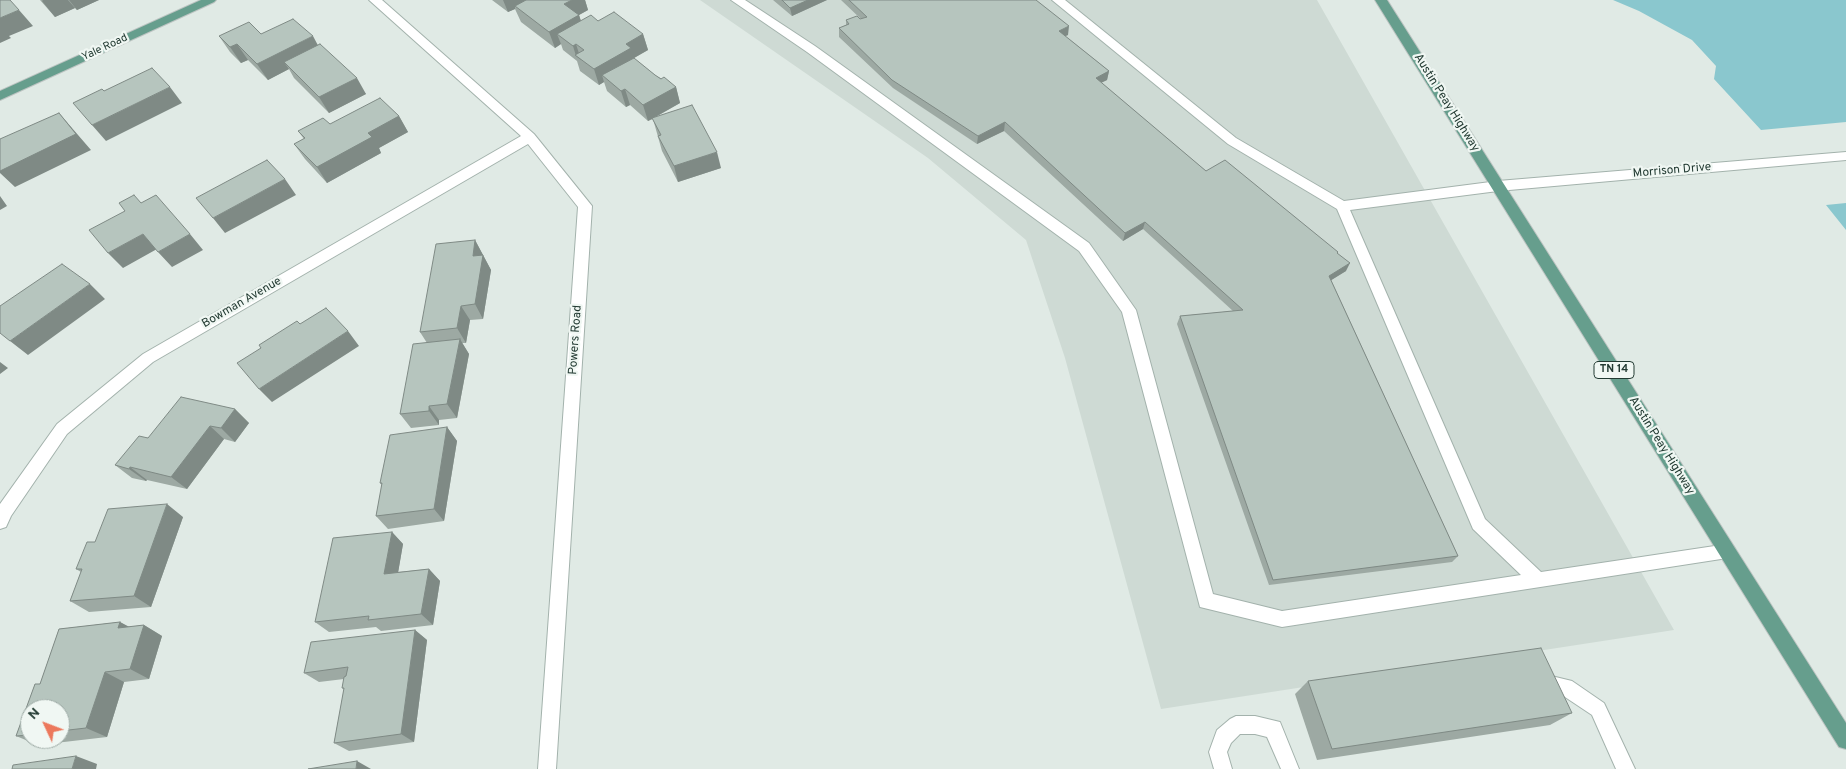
<!DOCTYPE html>
<style>
body{margin:0}
#map{position:relative;width:1846px;height:769px;overflow:hidden;background:#e0eae5;font-family:Overpass,sans-serif}
canvas{display:block}
.north{position:absolute;left:20px;top:699px;width:50px;height:50px;box-sizing:border-box;background:#f0f7f3;border:1px solid #9eaba6;border-radius:50%;rotate:313deg;font-size:14px;font-weight:700;line-height:20px;text-align:center;color:#223a32}
.north::after{content:'';display:block;margin:auto;width:18px;height:22px;background:#ec785c;clip-path:polygon(50% 0,100% 100%,50% 72%,0 100%)}
</style>
<div id="map">
<canvas width="1846" height="769"></canvas>
<div class="north">N</div>
</div>
<script>
const ctx = document.querySelector('canvas').getContext('2d');
ctx.lineJoin = 'round';
function fill(path, color) {
  ctx.fillStyle = color;
  ctx.fill(path, 'evenodd');
}
function shape(rows) {
  const path = new Path2D();
  for (const r of rows) {
    path.moveTo(r[0], r[1]);
    for (let i = 2; i < r.length; i += 2) path.lineTo(r[i], r[i + 1]);
  }
  return path;
}
function strokePath(path, color, width, dash) {
  ctx.strokeStyle = color;
  ctx.lineWidth = width;
  ctx.lineCap = dash ? 'butt' : 'round';
  ctx.setLineDash(dash || []);
  ctx.stroke(path);
}
function label(font, color, halo, rows, align = 'center') {
  ctx.font = font + ' Overpass,sans-serif';
  ctx.lineWidth = 4.5;
  ctx.setLineDash([]);
  ctx.textBaseline = 'middle';
  ctx.strokeStyle = halo;
  ctx.fillStyle = color;
  for (const [text, x, y, turn = 0] of rows) {
    ctx.save();
    ctx.translate(x, y);
    ctx.rotate((+turn || 0) * Math.PI / 180);
    ctx.textAlign = isNaN(turn) ? turn : align;
    if (halo) ctx.strokeText(text, 0, 0);
    ctx.fillText(text, 0, 0);
    ctx.restore();
  }
}
const built = shape([
 [700,0,1317,0,1674,630,1161,709,1065,358,1026,240,928,158]
]);
const water = shape([
 [1613,0,1846,0,1846,122,1761,130,1714,79,1716,66,1692,40,1639,11],
 [1846,203,1846,230,1826,205]
]);
const minor = shape([
 [369,0,382,0,534,134,592,206,556,769,538,769,578,207,528,144,153,362,67,434,11,516,6,527,0,529,0,504,57,424,143,354,521,136,369,0],
 [731,0,745,0,815,46,1089,243,1136,310,1213,594,1282,611,1521,575,1473,529,1337,209,1228,144,1052,0,1065,0,1236,138,1344,201,1498,181,1846,152,1846,160,1498,191,1350,210,1485,519,1541,572,1728,544,1734,547,1736,552,1734,557,1282,627,1200,607,1122,312,1079,251,807,52,731,0],
 [1539,673,1572,681,1604,703,1635,769,1616,769,1592,715,1562,695,1533,688,1530,682,1533,676,1539,673],
 [1236,716,1255,716,1280,722,1299,769,1281,769,1267,737,1255,734,1240,734,1231,743,1227,752,1232,769,1214,769,1209,752,1217,730,1230,719,1236,716]
]);
const major = shape([
 [201,0,216,0,214,2,0,100,0,91,201,0],
 [1375,0,1387,0,1846,723,1846,749,1839,747,1375,0]
]);
const wall = shape([
 [40,0,99,0,77,10,75,8,55,17],
 [492,0,585,0,588,10,579,15,581,21,598,21,643,34,648,50,634,58,635,59,655,75,676,87,680,103,654,118,721,168,678,182,662,151,653,119,648,121,630,105,626,107,607,91,604,82,599,85,580,71,577,61,563,50,561,44,555,48,521,22,515,9,508,12],
 [773,0,827,0,792,16],
 [841,0,1036,0,1068,35,1065,36,1109,71,1107,80,1101,83,1206,171,1337,253,1346,271,1331,280,1458,556,1452,562,1269,585,1177,324,1180,316,1233,311,1143,229,1123,241,1004,131,977,144,893,88,839,37,839,28,846,25,846,20,861,19],
 [261,34,318,45,366,94,329,113,294,78,289,69,268,80,248,60,241,63,230,52,219,36],
 [399,116,408,132,379,148,381,153,327,183,305,159,294,144,304,139,298,131,330,124],
 [475,240,491,270,483,319,470,320,466,343,462,343,469,354,457,418,439,420,439,425,411,428,400,414,427,343,420,332],
 [235,409,249,423,235,442,224,439,187,489,147,480,146,481,132,478,115,465,148,438],
 [447,427,457,441,444,521,388,529,376,516,382,485,380,483],
 [183,517,151,607,89,612,70,601,81,572,76,569,95,542],
 [392,532,403,544,398,572,429,569,440,581,433,625,381,631,376,627,329,632,315,622],
 [120,622,128,627,144,625,162,636,149,679,124,682,107,737,38,745,16,736,35,684,40,684,59,629],
 [30,709,60,709,60,739,30,739],
 [415,630,427,640,414,742,349,751,334,743,344,689,342,688,344,679,319,682,304,673],
 [1308,681,1572,713,1550,725,1317,760,1295,694]
]);
const shadedWall = shape([
 [43,0,68,0,75,8,55,17,42,1],
 [69,0,99,0,77,10],
 [503,0,532,0,515,6,515,9,508,12],
 [572,0,585,0,588,10,579,15,584,31,557,34,561,44,555,48,549,32,564,4],
 [808,0,827,0,792,16,790,8],
 [19,10,33,26,9,36,11,38,0,43,0,18],
 [1069,26,1068,35,1058,39,1059,31],
 [643,34,648,50,634,58,636,64,602,75,604,82,599,85,594,69,626,44],
 [313,36,322,53,284,62,289,69,268,80,257,64],
 [237,44,248,60,241,63,230,47],
 [576,44,581,60,576,56,573,46],
 [1109,71,1107,80,1094,86,1096,78],
 [357,78,366,94,329,113,319,97],
 [170,87,182,103,106,141,92,125],
 [676,87,680,103,648,121,643,105],
 [625,89,630,105,626,107,621,91],
 [59,113,91,150,15,187,0,173,0,171],
 [399,116,408,132,379,148,381,153,327,183,317,167,368,133],
 [1005,122,1004,131,977,144,978,136],
 [717,152,721,168,678,182,674,166],
 [285,179,296,195,225,233,213,218],
 [0,196,7,206,0,210],
 [1145,222,1143,229,1123,241,1125,233],
 [143,234,157,249,123,268,108,253],
 [190,234,203,250,172,267,158,252],
 [475,240,491,270,483,319,475,304,473,256],
 [1350,263,1346,271,1325,284,1329,276],
 [90,284,105,299,28,355,10,341],
 [461,306,470,320,466,343,457,328],
 [348,331,359,346,272,402,259,389],
 [460,339,469,354,457,418,447,404],
 [0,362,8,368,0,374],
 [429,406,439,420,439,425,429,411],
 [235,409,249,423,235,442,221,428],
 [210,426,224,439,187,489,171,477],
 [447,427,457,441,444,521,434,509],
 [130,467,147,480,146,481,129,469],
 [167,504,183,517,151,607,134,596],
 [392,532,403,544,396,585,384,574],
 [429,569,440,581,433,625,421,614],
 [120,622,139,632,118,628],
 [144,625,162,636,149,679,130,669],
 [415,630,427,640,414,742,401,734],
 [105,672,124,682,107,737,86,728],
 [76,756,97,764,96,769,72,769],
 [357,761,371,769,356,769]
]);
const building = shape([
 [0,0,10,0,19,10,0,18,0,0],
 [526,0,572,0,564,4,579,15,549,32,515,6,526,0],
 [782,0,808,0,790,8,782,0],
 [849,0,1036,0,1069,26,1059,31,1109,71,1096,78,1206,171,1225,160,1338,252,1337,253,1350,263,1329,276,1458,556,1273,580,1180,316,1243,310,1145,222,1125,233,1005,122,978,136,892,80,839,28,849,24,846,20,857,16,860,19,867,17,849,0],
 [614,12,643,34,626,44,631,48,594,69,575,55,584,50,576,44,573,46,557,34,591,15,598,21,614,12],
 [293,19,313,36,257,64,237,44,230,47,219,36,249,22,261,34,293,19],
 [320,44,357,78,319,97,284,62,320,44],
 [634,58,655,75,661,79,664,77,676,87,643,105,625,89,621,91,602,75,634,58],
 [152,68,170,87,92,125,73,103,102,89,104,91,152,68],
 [380,98,399,116,368,133,372,137,317,167,294,144,305,138,298,131,323,118,330,124,380,98],
 [692,105,717,152,674,166,658,136,661,135,652,118,692,105],
 [59,113,76,134,0,171,0,139,59,113],
 [267,160,285,179,213,218,196,198,267,160],
 [134,195,141,203,156,195,190,234,158,252,143,234,108,253,89,230,125,211,119,203,134,195],
 [475,240,473,256,483,255,475,304,461,306,457,328,420,332,436,244,475,240],
 [62,264,90,284,10,341,0,333,0,306,62,264],
 [326,308,348,331,259,389,237,363,261,348,259,345,297,321,300,324,326,308],
 [460,339,447,404,429,406,429,411,400,414,413,344,460,339],
 [181,397,235,409,221,428,210,426,171,477,130,467,129,469,115,465,139,436,148,438,181,397],
 [447,427,434,509,376,516,382,483,380,483,390,435,447,427],
 [167,504,134,596,70,601,82,569,76,569,87,542,95,542,108,509,167,504],
 [392,532,384,574,429,569,421,614,368,620,369,616,315,622,333,538,392,532],
 [120,622,118,628,144,625,130,669,105,672,86,728,60,731,60,709,30,709,30,735,16,736,35,684,40,684,59,629,120,622],
 [415,630,401,734,334,743,344,688,342,688,344,677,346,676,348,667,304,673,311,642,415,630],
 [1541,648,1572,713,1332,749,1308,681,1541,648],
 [76,756,72,769,12,769,13,765,76,756],
 [357,761,356,769,308,769,357,761]
]);
const farStreetnames = [
 ["Yale Road",105,48,-25]
];
const shields = [
 [1614,370,40]
];
const shieldNames = [
 ["TN 14",1614,370]
];
const streetNames = [
 ["Austin Peay Highway",1446,103,58],
 ["Morrison Drive",1672,171,-5],
 ["Bowman Avenue",242,303,-30],
 ["Powers Road",576,340,-86],
 ["Austin Peay Highway",1661,446,58]
];
fill(built, '#cedad4');
fill(water, '#8ac7ce');
strokePath(minor, '#a3b2ac', 2);
strokePath(major, '#bdc4c2', 2);
fill(minor, '#fff');
fill(major, '#669e8d');
fill(wall, '#9da9a3');
fill(shadedWall, '#7f8a85');
fill(building, '#b6c5be');
strokePath(building, '#7f8a85', 1);
label('11px', '#223a32', '#f0f7f3', farStreetnames);
for (const [x, y, w] of shields) {
  const box = new Path2D();
  box.roundRect(x - w / 2, y - 8.5, w, 17, 4);
  ctx.fillStyle = '#f0f7f3';
  ctx.fill(box);
  strokePath(box, '#223a32', 1);
}
label('bold 11px', '#223a32', null, shieldNames);
label('12px', '#223a32', '#f0f7f3', streetNames);
</script>
